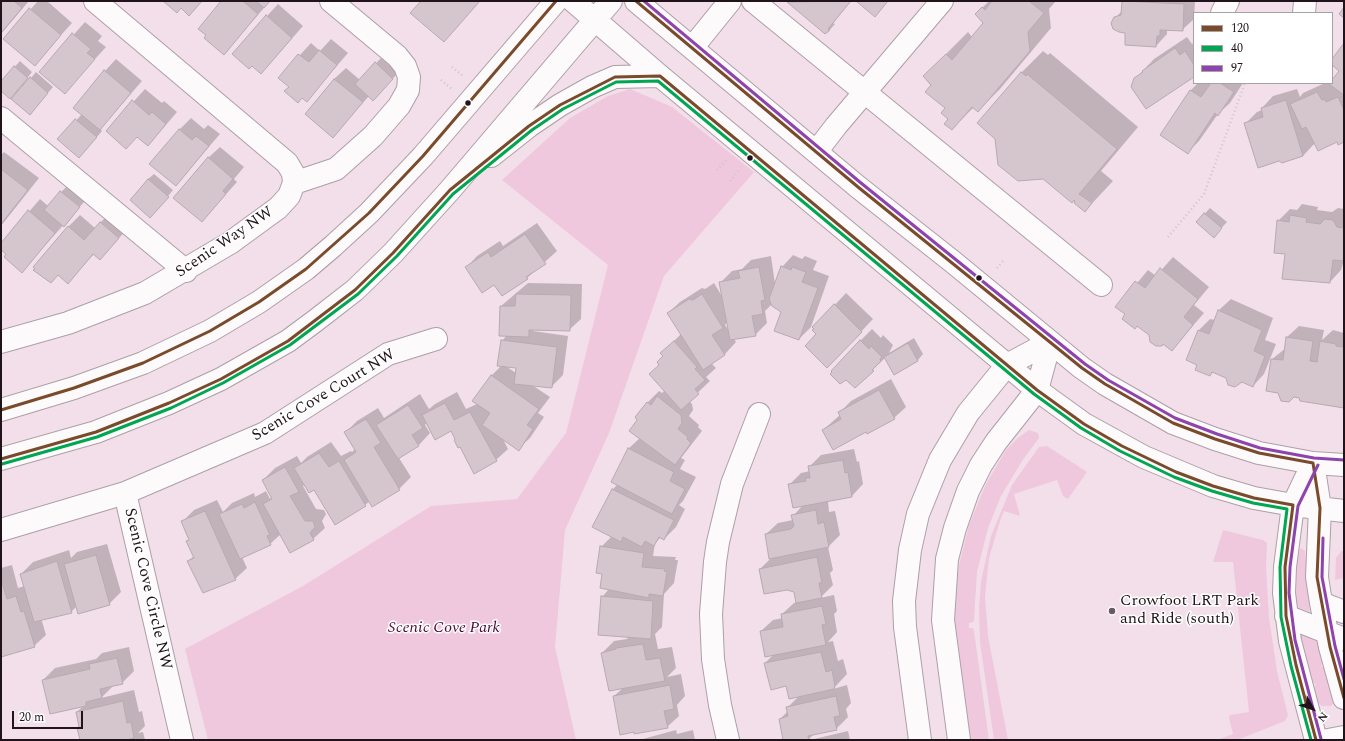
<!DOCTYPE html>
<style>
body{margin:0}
#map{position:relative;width:1345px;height:741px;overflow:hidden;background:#f2dfe9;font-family:Spectral,serif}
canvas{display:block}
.frame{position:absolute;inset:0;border:2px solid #20141a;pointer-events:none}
.legend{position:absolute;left:1193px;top:12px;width:140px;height:72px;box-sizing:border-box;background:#fff;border:1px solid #a6a1a3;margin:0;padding:5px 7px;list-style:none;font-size:12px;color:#20141a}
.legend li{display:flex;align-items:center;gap:8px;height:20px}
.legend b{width:20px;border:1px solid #a6a1a3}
.north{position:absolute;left:1293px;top:689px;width:40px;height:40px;-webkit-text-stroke:3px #fff;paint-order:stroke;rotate:130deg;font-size:11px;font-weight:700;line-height:16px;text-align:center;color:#20141a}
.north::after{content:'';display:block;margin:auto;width:14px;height:18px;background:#20141a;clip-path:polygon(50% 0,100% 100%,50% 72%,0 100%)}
.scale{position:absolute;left:12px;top:711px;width:71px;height:18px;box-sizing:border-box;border:2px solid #20141a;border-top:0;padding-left:5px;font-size:12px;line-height:14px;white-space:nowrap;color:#20141a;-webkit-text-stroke:3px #fff;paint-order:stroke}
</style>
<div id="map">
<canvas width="1345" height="741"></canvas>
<div class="frame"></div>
<ul class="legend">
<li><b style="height:5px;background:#7a4b2a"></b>120</li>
<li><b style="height:5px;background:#00a651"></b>40</li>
<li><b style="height:5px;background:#8e44ad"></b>97</li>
</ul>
<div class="north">N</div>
<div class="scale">20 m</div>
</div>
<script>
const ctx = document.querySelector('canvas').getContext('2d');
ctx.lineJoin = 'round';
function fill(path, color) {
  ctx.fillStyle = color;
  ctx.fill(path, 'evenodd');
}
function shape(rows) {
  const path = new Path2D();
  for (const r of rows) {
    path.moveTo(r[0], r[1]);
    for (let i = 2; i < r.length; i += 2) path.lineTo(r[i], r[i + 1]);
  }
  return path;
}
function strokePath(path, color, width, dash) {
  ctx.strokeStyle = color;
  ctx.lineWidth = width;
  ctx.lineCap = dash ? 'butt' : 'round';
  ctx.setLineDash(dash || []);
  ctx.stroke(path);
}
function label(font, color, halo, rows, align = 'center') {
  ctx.font = font + ' Spectral,serif';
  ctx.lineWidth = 3;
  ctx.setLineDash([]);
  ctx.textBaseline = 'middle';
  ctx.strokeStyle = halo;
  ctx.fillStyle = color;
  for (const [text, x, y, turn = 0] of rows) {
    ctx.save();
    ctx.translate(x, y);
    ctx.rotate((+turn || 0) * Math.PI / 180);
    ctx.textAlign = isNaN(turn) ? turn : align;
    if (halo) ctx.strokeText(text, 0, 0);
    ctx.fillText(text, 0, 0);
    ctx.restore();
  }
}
const green = shape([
 [630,89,672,107,754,172,664,276,609,433,565,530,555,647,576,740,208,740,185,649,303,586,431,506,517,499,566,433,608,265,502,180,570,118,608,96],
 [1029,430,1038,433,1039,438,1022,461,1001,496,988,528,977,572,974,620,973,622,969,623,969,628,973,628,974,631,989,740,970,740,955,633,955,603,959,565,969,525,986,484,1006,450,1019,437],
 [1047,446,1087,472,1068,499,1063,496,1057,480,1014,494,1020,516,1004,511,1000,521,989,558,985,597,988,636,1008,740,994,740,980,642,979,608,981,581,991,536,1012,485,1039,447],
 [1223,530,1263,540,1267,543,1266,566,1269,618,1277,671,1288,715,1285,721,1237,740,1217,740,1233,734,1229,718,1230,715,1249,712,1233,562,1213,562],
 [1301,548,1305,551,1310,612,1297,607,1296,604,1297,553],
 [1341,551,1344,551,1344,578,1335,580,1336,558],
 [1300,634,1318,642,1324,663,1321,665,1322,667,1325,666,1335,701,1331,706,1322,706,1314,700,1311,688,1316,685,1315,683,1310,684]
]);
const shadow = shape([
 [1,1,29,1,1,34],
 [38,1,47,1,72,23,34,65,4,39],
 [222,1,270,1,224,54],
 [422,1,480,1,444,41],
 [789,1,850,1,833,23,835,24,827,33,824,33],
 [989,1,1056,1,1049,9,1051,28,1000,89,978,111,974,107,952,129,946,108,924,76,968,32,972,37,985,23,976,14],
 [1123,1,1195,1,1194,19,1182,30,1167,30,1167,34,1156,46,1115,18,1122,11],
 [278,4,303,26,272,61,252,65,233,53],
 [85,22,102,36,98,41,106,47,65,92,40,72],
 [1187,37,1192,44,1194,43,1194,76,1134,80,1154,59],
 [331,39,348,53,307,100,279,78,311,43,320,51],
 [1344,45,1344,141,1315,143,1303,156,1245,124,1257,112,1262,110,1262,108,1273,96,1297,89,1300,97,1303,93,1325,83,1330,83,1341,71,1332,64,1332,60],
 [1043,51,1048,55,1050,53,1138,127,1101,171,1113,181,1085,211,1077,201,978,123,1022,72],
 [381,58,398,73,378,94,369,96,333,136,334,79,346,68,360,80],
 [116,59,142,81,100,129,102,131,85,151,59,139,82,114,105,71],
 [20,61,32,72,16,92,1,89,1,82],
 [36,72,53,87,35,108,31,78],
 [1198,83,1243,83,1230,103,1218,114,1199,141,1187,153,1161,135,1191,90],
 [145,89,162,103,164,101,177,112,159,133,147,145,137,136,107,131],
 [191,118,204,129,208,125,220,134,176,185,179,130],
 [220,147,244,167,234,179,237,182,202,221,208,158],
 [4,152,39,178,1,226,1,155],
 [154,174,173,190,156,211,148,179],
 [67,186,85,201,22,271,1,249,1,244,40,199,48,206],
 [1302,204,1318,207,1317,210,1332,212,1338,208,1344,209,1344,260,1341,270,1330,282,1286,253,1278,221,1290,209,1297,210],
 [1210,208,1227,222,1214,236,1197,222],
 [112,211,130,226,100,259,94,254,68,282,68,227,80,215,95,228],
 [537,223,557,251,527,278,466,268,477,256,500,241,503,246],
 [793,255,802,259,805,256,817,261,813,270,829,276,811,327,799,339,783,312,772,304,765,311,767,323,755,335,734,339,736,342,725,354,711,363,716,368,706,377,710,381,689,401,692,404,693,410,689,416,699,425,698,427,702,431,681,458,685,460,680,469,696,477,683,501,679,505,685,509,676,527,664,539,661,537,655,543,653,556,676,557,675,560,678,560,674,583,664,594,662,627,655,634,658,649,672,647,676,668,667,677,681,674,685,696,677,705,679,716,667,727,634,731,614,696,623,688,602,653,614,641,627,639,629,636,602,597,609,589,601,547,612,536,594,527,613,489,618,484,612,481,629,448,640,438,638,419,647,403,659,391,662,393,665,390,660,364,664,355,662,353,681,334,668,313,680,302,702,288,705,289,714,283,723,298,721,282,732,271,742,269,751,260,771,256,775,284,782,267],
 [727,322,729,331,725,325],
 [1173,257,1209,287,1194,305,1204,313,1172,350,1150,335,1117,307,1148,270,1156,276],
 [528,283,582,284,581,319,569,330,535,329,533,331,568,336,563,375,551,387,532,385,550,397,538,413,544,417,530,438,518,449,502,437,508,449,496,460,456,439,451,430,427,422,425,425,430,433,419,445,399,458,411,477,399,489,370,501,365,505,305,484,303,486,316,509,324,510,326,514,322,521,325,528,313,539,281,534,270,544,242,557,247,568,235,579,188,561,194,556,190,539,182,522,194,510,217,500,223,512,232,503,254,493,255,497,266,491,270,499,272,497,263,480,275,468,297,456,301,463,307,457,331,442,341,456,351,451,352,452,355,449,345,433,357,421,378,408,384,418,420,394,429,409,435,404,457,392,466,409,477,404,491,376,502,365,502,341,507,335,501,306],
 [504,365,517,367,516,373],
 [846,293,873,319,839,355,818,334,814,327],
 [1231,299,1273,318,1265,340,1276,344,1264,374,1253,386,1213,372,1210,375,1199,364,1187,360,1199,330,1210,319,1215,320,1219,310],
 [1299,326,1324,330,1322,340,1333,330,1344,333,1344,407,1267,391,1272,359,1286,348,1287,337],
 [872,329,881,338,883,335,893,345,889,353,914,338,923,354,918,360,895,374,885,358,855,387,860,341],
 [891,379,906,407,894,418,866,430,823,430,840,415,839,413,851,401],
 [854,449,857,462,859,461,863,484,852,496,828,501,829,512,835,511,840,535,828,547,833,570,830,573,833,585,820,598,834,595,837,611,834,614,837,632,828,642,833,641,838,661,843,659,847,674,833,689,847,685,851,703,846,709,848,717,836,729,814,734,808,740,785,740,780,719,788,711,787,708,799,696,765,663,774,654,761,631,773,620,783,618,782,614,794,603,797,602,794,591,760,569,770,559,766,534,778,523,793,520,793,516,803,505,789,485,801,473,810,471,809,467,821,455],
 [107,544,121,592,109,604,77,606,71,612,41,618,46,635,34,646,1,654,1,568,12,565,18,588,25,586,21,574,33,562,69,550,71,558,77,552],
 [129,647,134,671,122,683,113,686,101,698,134,690,139,712,142,711,145,726,138,733,143,732,145,740,81,740,77,712,84,705,43,680,55,668,96,659,102,653],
 [676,730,677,734,693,730,695,740,639,740],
 [848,731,850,740,810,740]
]);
const building = shape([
 [1,1,14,1,22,8,1,33,1,1],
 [163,1,202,1,189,16,181,8,177,13,163,1],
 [221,1,243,1,258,14,224,55,204,38,206,35,198,29,221,1],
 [256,1,270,1,264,8,256,1],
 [421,1,480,1,444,42,410,13,421,1],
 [851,1,828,29,830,30,825,34,787,2,851,1],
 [856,1,888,1,875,17,856,1],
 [992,1,1029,1,1044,13,1028,32,1030,51,978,112,972,107,952,130,944,124,948,119,941,113,945,108,925,92,931,85,923,76,946,54,952,60,983,23,975,14,982,7,985,10,992,1],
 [1122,1,1184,4,1183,31,1160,30,1160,36,1157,36,1156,47,1125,45,1125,33,1119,32,1113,29,1111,23,1114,17,1121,15,1122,1],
 [1344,7,1344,18,1339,14,1344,7],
 [29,8,61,35,35,66,3,39,29,8],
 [266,15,292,38,261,74,252,66,249,69,232,54,266,15],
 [72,33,91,49,87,53,95,59,65,94,39,72,72,33],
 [1344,43,1344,95,1329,84,1339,71,1332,65,1332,59,1344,43],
 [1175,48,1180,55,1185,51,1194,65,1194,77,1146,109,1131,87,1134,78,1143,72,1142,71,1175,48],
 [319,50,337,65,307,102,302,98,298,103,284,91,289,87,278,78,298,54,309,62,319,50],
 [375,62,393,79,373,101,355,84,375,62],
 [14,66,28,78,10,99,1,91,1,81,14,66],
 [104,70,131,93,100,130,73,108,104,70],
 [1021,72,1026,76,1027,74,1117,149,1079,194,1092,203,1085,212,1074,203,1075,201,1074,200,1072,203,1043,179,1018,181,998,165,995,139,977,123,1021,72],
 [30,77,48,93,30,115,11,99,30,77],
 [334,79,363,102,333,138,305,114,334,79],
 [1211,83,1220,83,1234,92,1218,116,1215,113,1188,154,1160,135,1190,90,1201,97,1211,83],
 [1317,92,1322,100,1324,99,1326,102,1338,97,1344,110,1344,142,1338,145,1337,142,1318,151,1306,127,1302,129,1290,104,1317,92],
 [132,100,149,115,152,112,166,124,148,146,137,137,126,149,106,131,132,100],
 [1286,100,1303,156,1282,163,1279,161,1258,168,1244,123,1263,117,1261,108,1286,100],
 [75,119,97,137,79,158,57,139,75,119],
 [179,129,192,140,196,136,209,146,176,186,149,164,179,129],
 [208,157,233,179,223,191,226,194,202,222,173,198,208,157],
 [1,169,28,190,1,224,1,169],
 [148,179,169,197,150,218,130,200,148,179],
 [60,191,80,207,64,227,44,210,60,191],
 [28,210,55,233,22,273,4,257,6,254,1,250,1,243,28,210],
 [1204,213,1222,228,1214,238,1196,222,1204,213],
 [1290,215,1307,218,1306,222,1320,224,1325,219,1333,220,1337,227,1344,228,1344,261,1333,260,1330,283,1282,279,1285,254,1274,253,1277,220,1289,222,1290,215],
 [100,222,119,238,100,260,93,254,68,284,58,275,51,283,33,270,35,269,33,267,68,226,84,240,100,222],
 [525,234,546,264,526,277,528,279,502,296,494,285,482,293,465,267,488,252,491,257,525,234],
 [781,266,791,270,792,267,806,272,802,282,818,288,799,340,774,331,781,312,772,306,769,299,781,266],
 [759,267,765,300,761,301,763,314,752,316,756,336,730,340,719,282,740,278,738,271,759,267],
 [1160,268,1198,299,1184,317,1193,325,1172,351,1163,344,1162,346,1156,346,1150,342,1149,335,1137,326,1135,329,1122,319,1125,314,1115,307,1135,281,1145,288,1160,268],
 [516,294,571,295,570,331,529,330,529,337,499,336,500,306,515,306,516,294],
 [702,294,723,328,712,335,725,355,703,370,667,313,689,299,693,300,702,294],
 [834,304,862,332,827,368,805,346,816,334,812,330,814,329,812,327,834,304],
 [1218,310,1262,330,1254,351,1265,356,1253,387,1242,382,1235,387,1228,385,1226,378,1212,372,1210,376,1195,370,1197,365,1186,360,1198,330,1209,334,1218,310],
 [1286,337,1313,341,1310,361,1317,362,1320,341,1336,344,1336,346,1344,347,1344,408,1300,401,1299,398,1294,397,1289,402,1281,401,1278,393,1266,391,1271,359,1283,360,1286,337],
 [501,340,557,347,552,388,514,384,516,368,497,366,501,340],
 [860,340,869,349,871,346,882,357,880,359,881,361,872,370,874,371,855,388,846,380,840,384,830,374,832,372,831,371,860,340],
 [674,341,697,367,695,369,705,380,695,389,699,394,681,410,649,374,659,365,657,362,663,356,660,353,674,341],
 [908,343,918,361,894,375,884,357,908,343],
 [491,375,539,409,527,425,533,429,519,451,482,425,490,413,472,401,491,375],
 [879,390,895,419,867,434,866,432,833,450,822,430,841,419,838,412,879,390],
 [657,396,681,415,682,423,678,429,688,437,687,439,691,443,675,465,629,431,637,420,635,417,647,402,651,405,657,396],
 [445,403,454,420,470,412,497,461,474,474,460,447,458,448,454,440,455,439,451,431,435,440,422,415,445,403],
 [408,405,423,428,412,435,419,446,398,459,376,425,408,405],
 [366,419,381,443,374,447,400,490,372,507,344,460,356,452,344,432,366,419],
 [628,448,674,472,670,481,685,489,672,514,611,482,628,448],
 [319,453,329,467,339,461,366,506,335,525,314,490,309,493,294,468,319,453],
 [843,460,845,473,848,472,852,497,793,508,788,484,806,481,805,478,810,478,808,466,843,460],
 [285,467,299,492,290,496,305,521,313,521,315,527,310,533,314,540,290,553,263,504,272,499,262,480,285,467],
 [612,489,674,520,664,540,659,537,654,546,645,541,642,547,623,537,621,542,592,527,612,489],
 [255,502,270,535,267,536,271,545,240,559,219,514,242,504,244,508,255,502],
 [816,510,818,524,824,522,829,547,769,559,765,534,791,529,794,526,791,515,816,510],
 [205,511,236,580,203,593,187,561,194,558,186,541,189,540,181,521,205,511],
 [600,546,644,553,642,567,665,569,664,571,667,572,663,596,649,594,649,598,600,588,602,574,596,573,600,546],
 [96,555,110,605,78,614,64,564,96,555],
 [817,557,822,583,819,583,822,598,796,603,794,592,787,590,764,594,759,569,817,557],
 [57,561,72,613,34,622,20,574,57,561],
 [1,579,7,599,16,596,21,612,24,611,35,647,1,657,1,579],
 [601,596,653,601,651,639,598,635,601,596],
 [822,606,826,624,822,625,826,645,765,657,760,631,783,627,781,614,822,606],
 [643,644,646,660,660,658,665,681,609,691,601,653,616,649,616,648,643,644],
 [821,652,826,672,832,670,835,686,834,689,789,699,786,686,771,690,764,663,821,652],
 [117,658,123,684,100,689,102,698,86,702,86,706,50,714,42,680,90,669,89,664,117,658],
 [670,685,674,709,664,711,668,728,634,734,634,732,620,735,613,696,670,685],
 [836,696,840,716,834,717,837,730,808,736,809,740,783,740,779,719,788,716,786,707,836,696],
 [123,701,127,723,131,722,134,738,127,740,80,740,77,728,79,727,76,712,123,701]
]);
const path = shape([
 [452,67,463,76],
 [441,80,452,89],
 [717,170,726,160],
 [730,181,739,170],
 [1168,237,1204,194,1245,83],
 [997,268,1003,261]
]);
const minor = shape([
 [573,1,660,76,1037,390,1084,424,1144,457,1213,486,1254,498,1293,505,1344,511],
 [636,1,858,187,953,262,1082,368,1105,384,1173,423,1215,439,1259,453,1313,463,1344,465],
 [753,1,1101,285],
 [1222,13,1228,1],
 [1304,13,1305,1],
 [692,48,730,1],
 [1,118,186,271],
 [816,152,836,126,942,1],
 [491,156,529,126,560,105,592,87,615,77,660,76],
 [294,183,336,169,373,136,399,106,408,90,409,77,405,66,397,56,331,1],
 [1,342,68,323,145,293,230,243,278,208,289,196,294,183,293,173,287,163,95,1],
 [1,410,74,388,143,363,210,331,259,302,306,269,333,246,369,213,423,156,556,1],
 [1,459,96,432,169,403,221,379,288,341,315,321,355,290,393,253,450,190,611,1],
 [1313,463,1293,505,1285,567,1284,593,1290,641,1316,740],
 [1313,463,1320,508,1317,577,1321,603,1330,647,1344,698],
 [125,493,265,433,388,354,436,339],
 [1,530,125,493,182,740],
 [1321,603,1344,612],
 [1286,616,1344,639],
 [728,740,720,705,713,659,711,614,715,562,718,542,732,484,759,414],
 [920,740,905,627,904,601,910,550,918,514,940,460,968,413,1007,365,1050,342],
 [959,740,943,620,947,559,955,528,968,491,981,465,996,442,1037,390,1050,342],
 [1328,740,1344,737]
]);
const bus1 = shape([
 [636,1,858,187,1082,368,1105,384,1173,423,1215,439,1259,453,1313,463,1320,508,1317,577,1330,647,1344,698],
 [1,410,74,388,143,363,210,331,259,302,306,269,369,213,423,156,556,1],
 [1,459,96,432,169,403,221,379,288,341,355,290,393,253,450,190,529,126,560,105,615,77,660,76,1037,390,1084,424,1122,446,1176,472,1213,486,1254,498,1293,505,1285,567,1286,616,1296,665,1316,740]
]);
const bus2 = shape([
 [2,464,97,437,171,408,223,383,290,345,358,294,397,256,453,194,532,130,563,109,616,82,658,81,1034,394,1081,428,1120,451,1174,477,1212,491,1253,503,1287,509,1280,567,1281,617,1291,666,1311,740]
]);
const bus3 = shape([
 [644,1,861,183,1085,364,1108,380,1175,418,1217,434,1260,448,1314,458,1344,460],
 [1318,465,1298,506,1290,567,1289,593,1295,640,1321,739],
 [1323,538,1322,577,1335,646,1344,679]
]);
const markers = [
 [468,103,3.5,"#20141a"],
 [750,158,3.5,"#20141a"],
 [979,278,3.5,"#20141a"],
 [1112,611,4,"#6a5b62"]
];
const streetNames = [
 ["Scenic Way NW",225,243,-34],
 ["Scenic Cove Court NW",324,396,-31],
 ["Scenic Cove Circle NW",147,589,77]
];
const poiNames = [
 ["Crowfoot LRT Park",1120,602],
 ["and Ride (south)",1120,620]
];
const parkNames = [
 ["Scenic Cove Park",444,629]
];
fill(green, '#efc8dd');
fill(shadow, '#0003');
fill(building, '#d5c6ce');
strokePath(building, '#b7a9b0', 1);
strokePath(minor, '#ad9fa6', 24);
strokePath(path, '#ccc6ca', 2.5, [1, 3]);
strokePath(minor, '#fdfafc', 22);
strokePath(bus1, '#7a4b2a', 3);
strokePath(bus2, '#00a651', 3);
strokePath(bus3, '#8e44ad', 3);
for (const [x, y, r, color] of markers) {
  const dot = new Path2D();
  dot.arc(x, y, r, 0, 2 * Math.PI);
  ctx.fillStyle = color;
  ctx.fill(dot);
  strokePath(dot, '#fff', 1.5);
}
label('16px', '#20141a', '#fff', streetNames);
label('16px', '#20141a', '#fff', poiNames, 'left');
label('italic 16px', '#4c0735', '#fff', parkNames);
</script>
